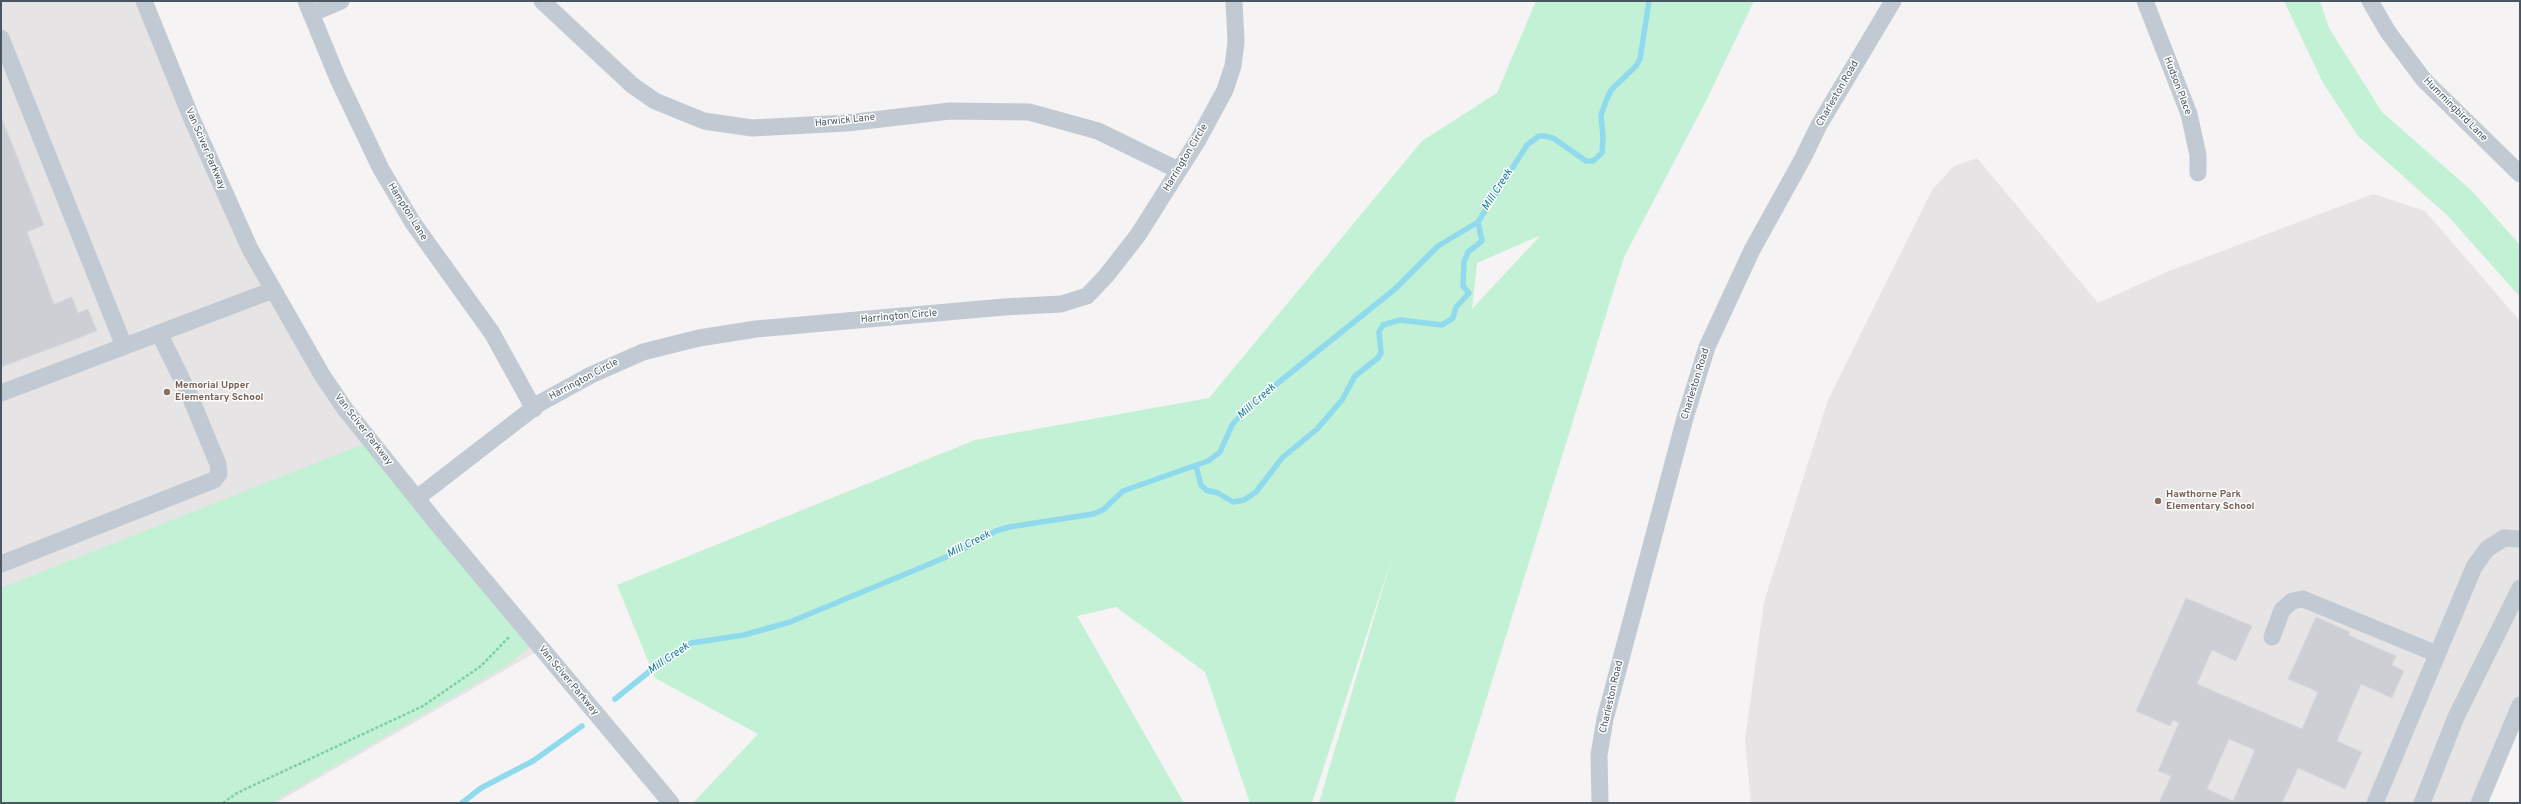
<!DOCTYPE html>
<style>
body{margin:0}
#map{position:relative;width:2521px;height:804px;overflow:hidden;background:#f5f3f3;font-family:Overpass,sans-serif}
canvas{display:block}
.frame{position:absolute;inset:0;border:2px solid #4a5661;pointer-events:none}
</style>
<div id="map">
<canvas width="2521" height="804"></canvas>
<div class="frame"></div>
</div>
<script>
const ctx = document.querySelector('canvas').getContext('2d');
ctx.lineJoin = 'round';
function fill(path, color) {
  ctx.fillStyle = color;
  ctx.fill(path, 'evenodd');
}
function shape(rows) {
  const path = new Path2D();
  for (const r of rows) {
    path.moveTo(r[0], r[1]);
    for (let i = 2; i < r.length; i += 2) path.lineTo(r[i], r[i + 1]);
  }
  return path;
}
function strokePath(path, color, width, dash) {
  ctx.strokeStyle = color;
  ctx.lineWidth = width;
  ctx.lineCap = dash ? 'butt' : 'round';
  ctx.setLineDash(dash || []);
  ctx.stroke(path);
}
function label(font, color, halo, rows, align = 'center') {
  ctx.font = font + ' Overpass,sans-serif';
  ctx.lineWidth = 3;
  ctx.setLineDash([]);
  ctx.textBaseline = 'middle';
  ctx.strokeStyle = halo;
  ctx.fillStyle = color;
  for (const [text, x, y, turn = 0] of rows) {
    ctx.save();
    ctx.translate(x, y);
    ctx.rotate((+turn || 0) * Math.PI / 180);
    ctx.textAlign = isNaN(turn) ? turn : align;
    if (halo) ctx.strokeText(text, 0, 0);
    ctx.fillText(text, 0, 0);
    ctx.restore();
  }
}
const education = shape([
 [1,1,146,1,296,333,541,649,276,803,1,803],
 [1977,158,2098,303,2169,271,2373,194,2425,211,2520,321,2520,706,2480,803,1751,803,1745,741,1764,602,1828,400,1932,190,1954,166]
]);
const green = shape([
 [1536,1,1754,1,1706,101,1624,257,1454,803,1319,803,1393,554,1312,803,1250,803,1205,672,1116,607,1077,616,1184,803,693,803,758,734,655,678,617,585,975,440,1209,398,1422,141,1497,93],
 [1539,236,1539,237,1472,309,1477,263],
 [2284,1,2320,1,2329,28,2382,112,2472,191,2520,245,2520,297,2448,216,2358,136,2323,83],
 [371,441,537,641,506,666,271,803,1,803,1,588]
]);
const stream = shape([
 [1196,466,1201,485,1206,490,1218,493,1233,502,1244,500,1256,492,1282,458,1317,429,1342,400,1355,376,1378,358,1381,353,1379,332,1383,325,1400,320,1442,325,1453,318,1456,307,1469,293,1463,286,1464,262,1468,252,1482,241,1478,222],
 [615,699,660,663,691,643,744,635,790,622,956,553,996,531,1009,527,1093,514,1103,510,1123,491,1208,461,1220,452,1232,425,1248,407,1395,289,1438,246,1478,222,1527,145,1539,136,1544,136,1553,138,1586,161,1593,161,1602,153,1603,138,1601,115,1606,101,1611,90,1636,66,1640,59,1649,1],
 [462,803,481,788,533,761,582,726]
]);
const building = shape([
 [1,116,44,225,27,232,54,304,72,297,78,313,88,309,97,331,1,367,1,116],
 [2186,598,2252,626,2236,661,2212,650,2197,684,2302,729,2318,692,2288,679,2316,617,2350,632,2348,635,2396,656,2392,665,2404,671,2392,698,2361,684,2337,741,2362,752,2345,789,2298,768,2282,803,2159,803,2171,776,2158,771,2179,723,2173,720,2170,726,2136,711,2186,598],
 [2229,739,2255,750,2233,801,2207,789,2229,739]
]);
const path = shape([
 [223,803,237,793,423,706,481,666,509,637]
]);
const minor = shape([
 [144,1,191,117,250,249,322,375,345,409,434,520,671,803],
 [306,1,338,79,381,169,413,223,492,333,534,409],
 [542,1,632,85,655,101,704,121,752,128,847,123,950,111,1029,112,1098,131,1178,170],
 [2145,1,2189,114,2198,155,2198,173],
 [2370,1,2388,32,2424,80,2520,174],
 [311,14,341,1],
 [1,38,124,346],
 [1,393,273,290],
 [417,498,540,403,591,375,643,352,699,338,756,329,1004,307,1061,304,1087,296,1106,276,1138,235,1198,140,1225,90,1233,66,1236,42,1234,1],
 [1,564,214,480,219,474,218,464,189,394,159,333],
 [2272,637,2282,610,2292,601,2303,599,2437,654],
 [1600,803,1599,755,1605,719,1685,418,1707,347,1752,250,1803,158,1819,125,1893,1],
 [2375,803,2474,567,2487,549,2504,538,2520,539],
 [2422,803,2456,717,2520,588],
 [2479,803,2520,705]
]);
const markers = [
 [167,392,4,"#8d6e63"],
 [2158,501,4,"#8d6e63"]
];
const streetNames = [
 ["Hudson Place",2177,86,69],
 ["Charleston Road",1838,94,-60],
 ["Hummingbird Lane",2455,110,45],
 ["Harwick Lane",845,121,-6],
 ["Van Sciver Parkway",205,149,67],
 ["Harrington Circle",1186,158,-59],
 ["Hampton Lane",407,212,58],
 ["Harrington Circle",899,317,-5],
 ["Harrington Circle",584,380,-28],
 ["Charleston Road",1696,384,-73],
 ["Van Sciver Parkway",363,430,52],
 ["Van Sciver Parkway",568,681,50],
 ["Charleston Road",1612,697,-77]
];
const educationNames = [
 ["Memorial Upper",175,386],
 ["Elementary School",175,398],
 ["Hawthorne Park",2166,495],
 ["Elementary School",2166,507]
];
const waterNames = [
 ["Mill Creek",1498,190,-57],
 ["Mill Creek",1257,402,-42],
 ["Mill Creek",969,545,-27],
 ["Mill Creek",669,659,-34]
];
fill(education, '#e6e4e5');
fill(green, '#c3f1d5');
strokePath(stream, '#90daee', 5.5);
fill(building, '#cdcfd5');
strokePath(building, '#d7d9de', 1);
strokePath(path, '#7ad0a6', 2.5, [3, 2]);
strokePath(minor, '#c1cad2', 17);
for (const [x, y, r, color] of markers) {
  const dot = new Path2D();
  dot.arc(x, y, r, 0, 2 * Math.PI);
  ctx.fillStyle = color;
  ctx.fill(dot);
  strokePath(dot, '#fff', 1.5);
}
label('10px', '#4a5661', '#fff', streetNames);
label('bold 10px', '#785e54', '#fff', educationNames, 'left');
label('italic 11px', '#0c7c9b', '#fff', waterNames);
</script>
